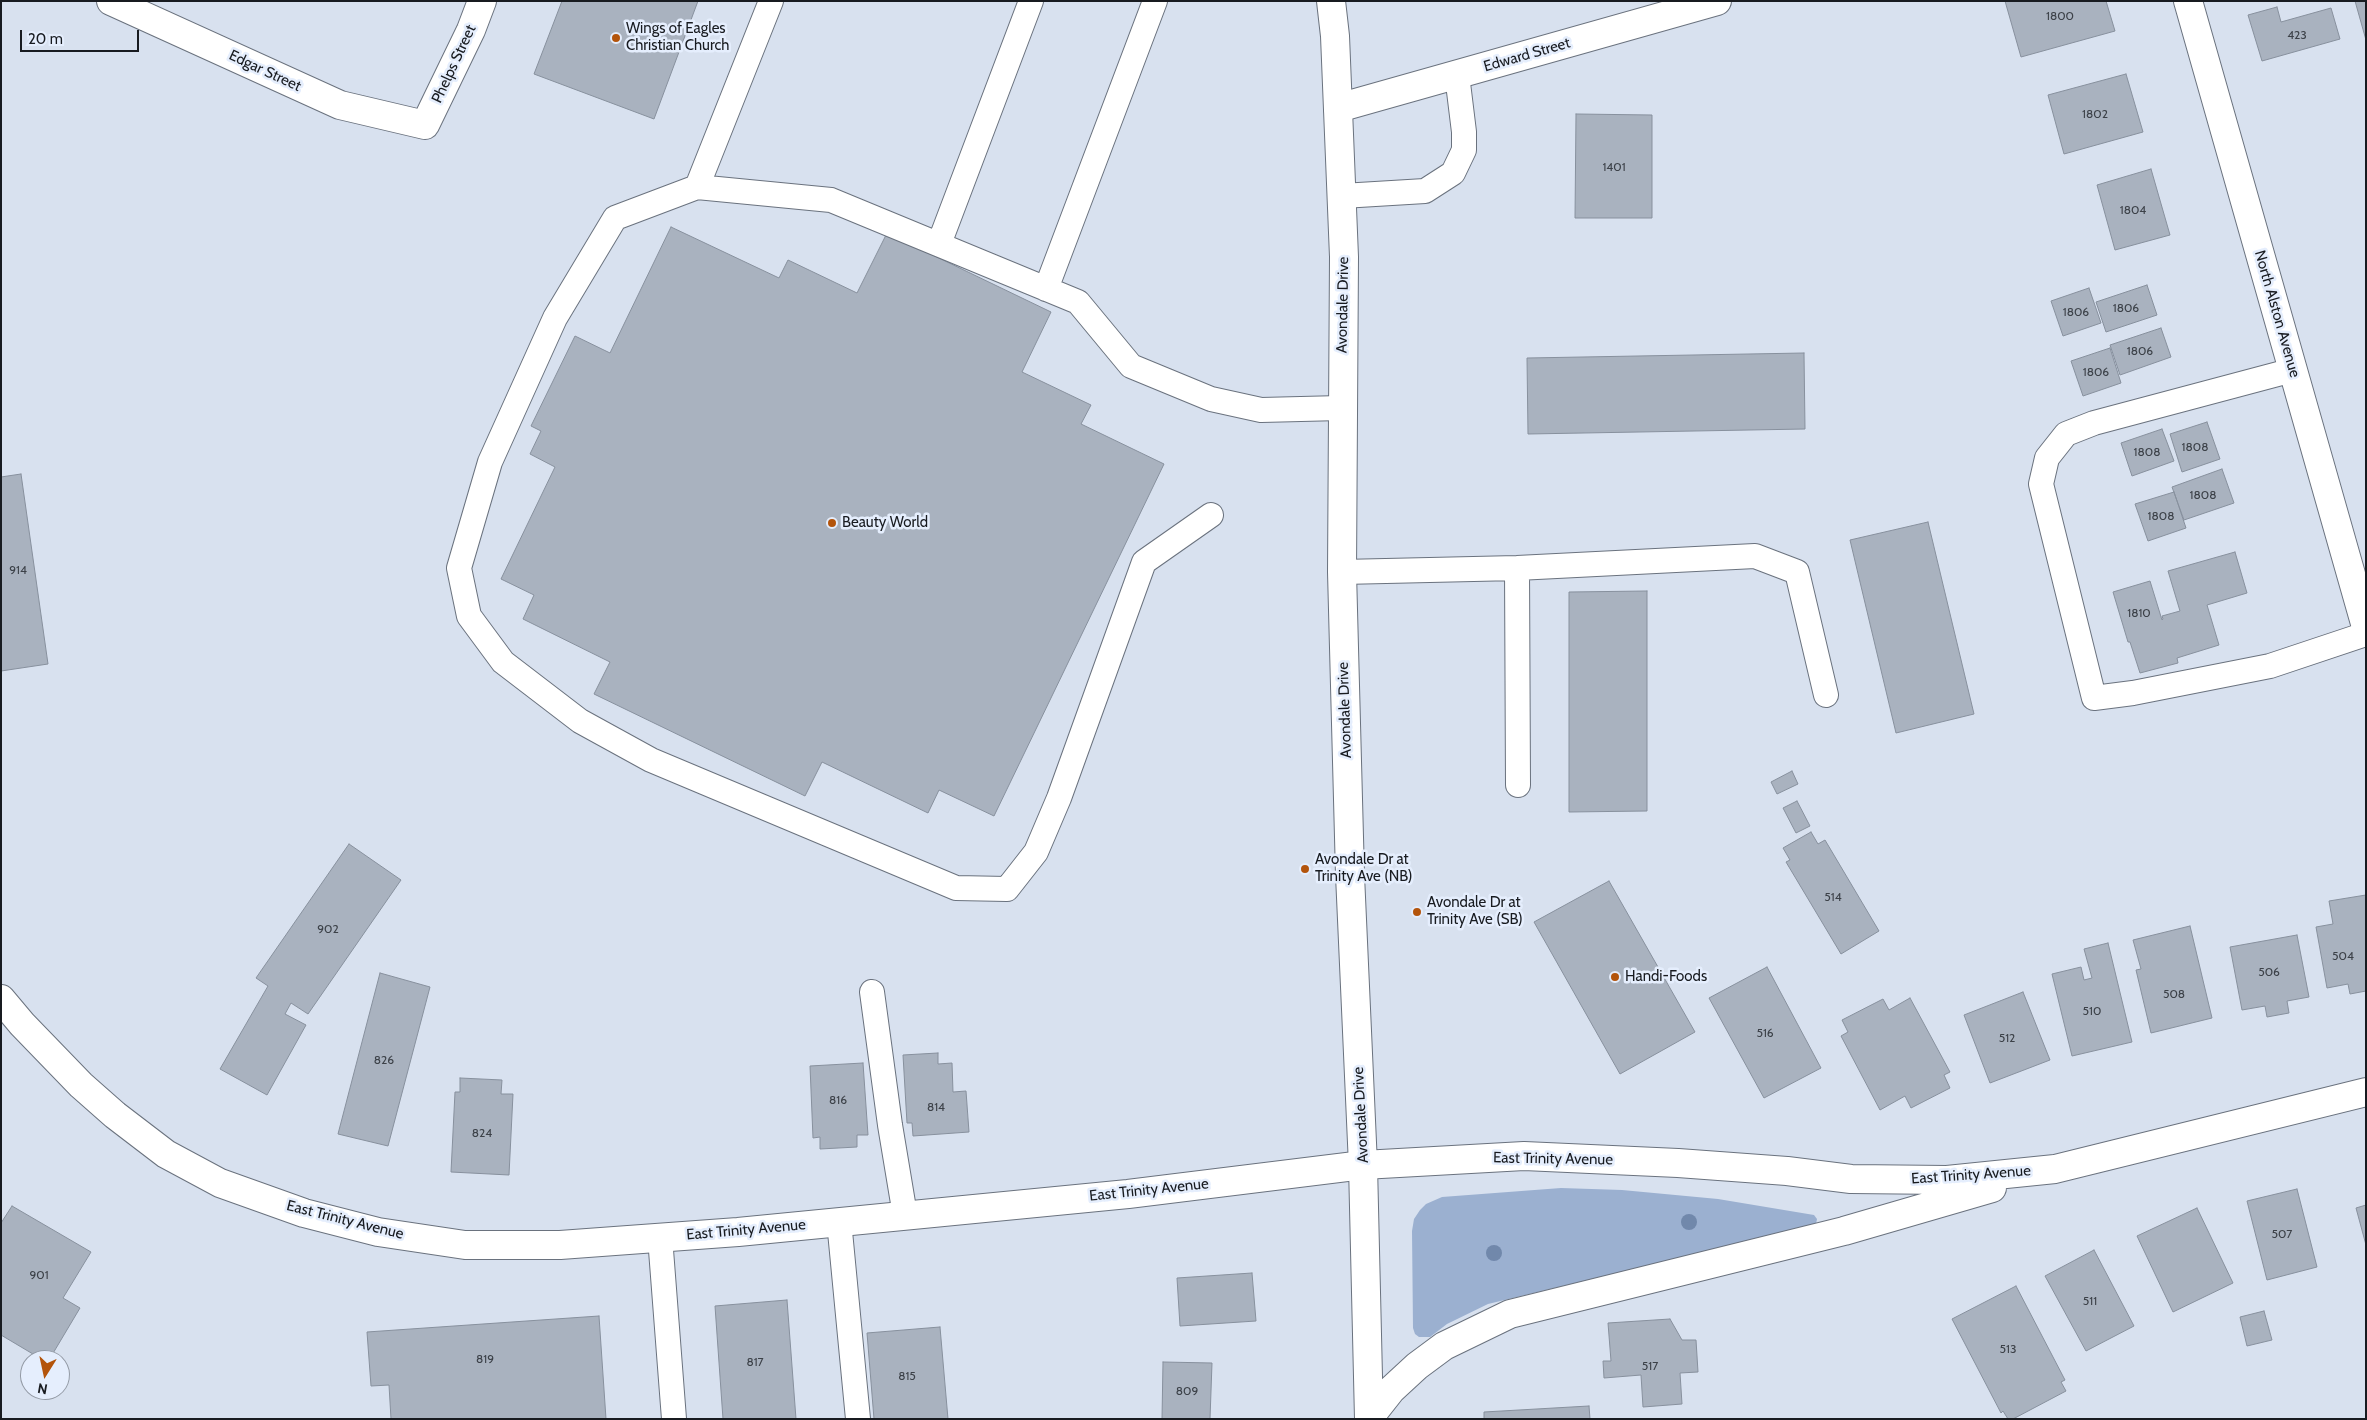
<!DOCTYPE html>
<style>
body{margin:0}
#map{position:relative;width:2367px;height:1420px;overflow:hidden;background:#d8e1ef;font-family:Cabin,sans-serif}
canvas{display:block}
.frame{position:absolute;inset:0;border:2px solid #181b20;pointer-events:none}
.north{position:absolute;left:20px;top:1350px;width:50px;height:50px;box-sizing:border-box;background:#e5eefd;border:1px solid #939aa5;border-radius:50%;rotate:190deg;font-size:14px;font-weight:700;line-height:20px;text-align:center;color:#181b20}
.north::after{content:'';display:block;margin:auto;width:18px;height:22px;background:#b3540b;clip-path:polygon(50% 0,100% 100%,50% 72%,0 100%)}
.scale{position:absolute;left:20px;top:30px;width:119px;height:22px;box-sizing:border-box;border:2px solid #181b20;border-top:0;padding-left:6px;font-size:15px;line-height:18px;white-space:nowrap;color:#181b20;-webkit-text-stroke:4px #e5eefd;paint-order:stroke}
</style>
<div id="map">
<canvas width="2367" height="1420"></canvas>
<div class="frame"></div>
<div class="north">N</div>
<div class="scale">20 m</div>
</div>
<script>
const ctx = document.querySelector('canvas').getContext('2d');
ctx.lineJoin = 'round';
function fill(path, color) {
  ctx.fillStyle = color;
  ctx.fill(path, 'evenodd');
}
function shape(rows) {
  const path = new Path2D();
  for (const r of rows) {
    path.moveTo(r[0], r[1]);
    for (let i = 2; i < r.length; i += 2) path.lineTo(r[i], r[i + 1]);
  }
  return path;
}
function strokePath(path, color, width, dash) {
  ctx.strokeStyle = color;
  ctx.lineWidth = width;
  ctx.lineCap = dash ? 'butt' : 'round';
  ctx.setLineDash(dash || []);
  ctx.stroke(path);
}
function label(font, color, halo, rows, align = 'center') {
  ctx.font = font + ' Cabin,sans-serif';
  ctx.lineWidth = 5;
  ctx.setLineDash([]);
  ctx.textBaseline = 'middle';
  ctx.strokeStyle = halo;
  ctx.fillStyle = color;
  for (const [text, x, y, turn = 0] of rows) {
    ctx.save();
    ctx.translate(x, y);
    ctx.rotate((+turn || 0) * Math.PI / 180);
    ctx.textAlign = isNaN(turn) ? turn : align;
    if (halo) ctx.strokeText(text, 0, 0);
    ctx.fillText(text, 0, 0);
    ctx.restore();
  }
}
const green = shape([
 [1561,1188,1622,1190,1718,1199,1814,1215,1817,1219,1816,1224,1812,1226,1488,1304,1447,1324,1430,1337,1419,1337,1415,1334,1413,1328,1412,1231,1414,1219,1420,1210,1426,1204,1442,1197]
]);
const building = shape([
 [562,1,698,1,654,119,534,74,562,1],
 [2005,1,2106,1,2115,31,2021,57,2005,1],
 [2355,1,2366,1,2366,40,2355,1],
 [2277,7,2281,22,2331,8,2340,39,2262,61,2248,15,2277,7],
 [2126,74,2143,132,2064,154,2048,95,2126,74],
 [1576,114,1652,115,1652,218,1575,218,1576,114],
 [2151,169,2170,235,2115,250,2097,185,2151,169],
 [671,227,779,278,788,260,857,293,887,233,1051,312,1022,372,1091,405,1081,424,1164,464,994,816,939,790,928,813,822,762,805,796,594,694,610,662,523,619,534,595,501,579,555,467,530,454,541,431,531,426,575,336,610,353,671,227],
 [2147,285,2157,315,2106,332,2096,302,2147,285],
 [2089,288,2101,323,2063,336,2051,301,2089,288],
 [2161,328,2171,357,2120,375,2110,345,2161,328],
 [2110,348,2121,383,2083,396,2071,361,2110,348],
 [1804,353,1805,429,1528,434,1527,358,1804,353],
 [2207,422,2220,459,2182,472,2170,434,2207,422],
 [2162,429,2174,461,2132,476,2121,443,2162,429],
 [2222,469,2234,503,2184,520,2172,487,2222,469],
 [21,474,48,664,1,671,1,477,21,474],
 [2174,492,2186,528,2148,541,2135,504,2174,492],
 [1928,522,1974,714,1896,733,1850,540,1928,522],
 [2235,552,2247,593,2207,605,2219,645,2177,658,2178,663,2140,673,2130,642,2128,642,2113,592,2150,581,2162,620,2163,619,2162,616,2180,611,2168,571,2235,552],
 [1647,591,1647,811,1569,812,1569,592,1647,591],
 [1792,771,1798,784,1777,794,1771,782,1792,771],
 [1797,801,1810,826,1796,833,1783,808,1797,801],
 [1811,832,1818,844,1825,840,1879,931,1841,954,1786,862,1790,860,1783,848,1811,832],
 [349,844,401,880,308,1014,291,1003,285,1014,306,1025,267,1095,220,1069,268,986,256,978,349,844],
 [1609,881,1695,1032,1620,1074,1534,922,1609,881],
 [2366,895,2366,991,2350,994,2348,984,2327,988,2316,927,2333,924,2329,901,2366,895],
 [2190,926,2212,1018,2151,1033,2136,970,2141,969,2133,940,2190,926],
 [2297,935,2309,997,2287,1001,2289,1013,2267,1017,2265,1006,2242,1010,2230,947,2297,935],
 [2108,943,2132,1042,2072,1056,2052,974,2081,967,2084,980,2092,978,2084,949,2108,943],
 [1767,967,1821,1068,1764,1098,1709,998,1767,967],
 [380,973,430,987,388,1146,338,1134,380,973],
 [2023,992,2050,1060,1990,1083,1964,1015,2023,992],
 [1910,998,1950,1072,1944,1075,1950,1088,1911,1108,1905,1096,1880,1110,1841,1036,1848,1032,1842,1020,1883,999,1889,1010,1910,998],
 [938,1053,938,1064,952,1063,953,1092,966,1091,969,1132,913,1136,912,1123,907,1123,903,1055,938,1053],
 [863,1063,868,1135,857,1135,857,1147,820,1149,820,1137,813,1138,810,1066,863,1063],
 [460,1078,502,1080,501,1094,513,1094,509,1175,451,1172,455,1092,460,1092,460,1078],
 [2297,1189,2317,1267,2267,1280,2247,1201,2297,1189],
 [2366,1205,2366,1245,2356,1208,2366,1205],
 [12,1206,91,1252,63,1298,80,1308,49,1360,43,1360,1,1335,1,1223,12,1206],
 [2197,1208,2233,1283,2173,1312,2137,1236,2197,1208],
 [2094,1250,2134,1326,2086,1351,2045,1276,2094,1250],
 [1252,1273,1256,1321,1180,1326,1177,1278,1252,1273],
 [2016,1286,2065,1380,2061,1382,2066,1391,2013,1419,2008,1419,2003,1411,2001,1413,1952,1319,2016,1286],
 [787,1300,796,1419,723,1419,715,1306,787,1300],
 [2264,1311,2272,1340,2247,1346,2240,1317,2264,1311],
 [599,1316,606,1419,391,1419,389,1385,371,1386,367,1332,599,1316],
 [1670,1319,1682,1340,1696,1340,1698,1372,1680,1373,1682,1404,1643,1407,1641,1375,1604,1378,1603,1361,1611,1361,1608,1323,1670,1319],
 [940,1327,948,1419,874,1419,867,1333,940,1327],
 [1163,1362,1212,1363,1210,1419,1162,1419,1163,1362],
 [1589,1406,1590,1419,1484,1419,1484,1412,1589,1406]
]);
const lane = shape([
 [697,187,771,1],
 [1342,196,1425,191,1453,173,1464,150,1464,132,1457,75],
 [939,244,1031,1],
 [1046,289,1155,1],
 [2293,370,2094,423,2066,434,2047,458,2041,484,2094,698,2133,693,2270,666,2366,634],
 [1211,515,1144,562,1059,798,1036,852,1007,889,956,888,651,760,580,721,503,662,469,616,459,568,490,462,555,318,615,218,697,187,831,200,1078,302,1131,366,1211,399,1261,410,1341,408],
 [1517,568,1518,785],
 [1342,572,1517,568,1755,556,1797,572,1826,695],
 [872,992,890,1125,905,1215],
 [839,1221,858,1419],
 [660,1237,674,1419]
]);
const street = shape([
 [111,1,340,105,425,125,471,30,482,1],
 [2188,1,2366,627],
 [1338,108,1717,1],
 [1,999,22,1024,81,1085,115,1115,166,1154,220,1183,304,1213,378,1232,465,1245,560,1245,738,1232,1128,1194,1363,1165]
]);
const secondary = shape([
 [1331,1,1335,36,1344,257,1342,572,1350,875,1363,1165,1369,1419],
 [1363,1165,1524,1156,1678,1163,1787,1171,1851,1179,1947,1180,2055,1169,2366,1092],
 [1369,1418,1391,1390,1417,1366,1444,1346,1510,1314,1844,1231,1992,1188]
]);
const trees = [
 [1689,1222],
 [1494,1253]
];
const markers = [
 [616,38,5,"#b3540b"],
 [832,523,5,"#b3540b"],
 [1305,869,5,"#b3540b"],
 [1417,912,5,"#b3540b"],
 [1615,977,5,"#b3540b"]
];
const numberNames = [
 ["1800",2060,16],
 ["423",2297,35],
 ["1802",2095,114],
 ["1401",1614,167],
 ["1804",2133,210],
 ["1806",2126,308],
 ["1806",2076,312],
 ["1806",2140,351],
 ["1806",2096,372],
 ["1808",2195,447],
 ["1808",2147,452],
 ["1808",2203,495],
 ["1808",2161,516],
 ["914",18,570],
 ["1810",2139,613],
 ["514",1833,897],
 ["902",328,929],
 ["504",2343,956],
 ["506",2269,972],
 ["508",2174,994],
 ["510",2092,1011],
 ["516",1765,1033],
 ["512",2007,1038],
 ["826",384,1060],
 ["816",838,1100],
 ["814",936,1107],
 ["824",482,1133],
 ["507",2282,1234],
 ["901",39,1275],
 ["511",2090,1301],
 ["513",2008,1349],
 ["819",485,1359],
 ["817",755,1362],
 ["517",1650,1366],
 ["815",907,1376],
 ["809",1187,1391]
];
const poiNames = [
 ["Wings of Eagles",626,29],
 ["Christian Church",626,46],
 ["Beauty World",842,523],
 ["Avondale Dr at",1315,860],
 ["Trinity Ave (NB)",1315,877],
 ["Avondale Dr at",1427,903],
 ["Trinity Ave (SB)",1427,920],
 ["Handi-Foods",1625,977]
];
const streetNames = [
 ["Edward Street",1527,55,-16],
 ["Phelps Street",454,64,-65],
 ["Edgar Street",265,71,25],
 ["Avondale Drive",1343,305,-89],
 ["North Alston Avenue",2277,314,74],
 ["Avondale Drive",1345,710,-92],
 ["Avondale Drive",1361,1115,-93],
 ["East Trinity Avenue",1553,1159,1],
 ["East Trinity Avenue",1971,1175,-4],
 ["East Trinity Avenue",1149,1190,-6],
 ["East Trinity Avenue",345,1220,14],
 ["East Trinity Avenue",746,1230,-5]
];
fill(green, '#9bb0d0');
fill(building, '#a9b2bf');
strokePath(building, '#87909d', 1);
strokePath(lane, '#6a727e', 26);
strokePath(street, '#6a727e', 30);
strokePath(secondary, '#6a727e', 30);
strokePath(lane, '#fff', 24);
strokePath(street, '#fff', 28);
strokePath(secondary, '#fff', 28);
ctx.fillStyle = '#7188ab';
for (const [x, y] of trees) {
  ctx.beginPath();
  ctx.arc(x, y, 8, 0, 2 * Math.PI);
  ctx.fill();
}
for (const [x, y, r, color] of markers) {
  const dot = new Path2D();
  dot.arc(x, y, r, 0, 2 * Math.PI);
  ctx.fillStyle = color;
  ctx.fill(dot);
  strokePath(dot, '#e5eefd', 2);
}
label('12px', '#3c4148', null, numberNames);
label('15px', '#181b20', '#e5eefd', poiNames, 'left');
label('15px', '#181b20', '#e5eefd', streetNames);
</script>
